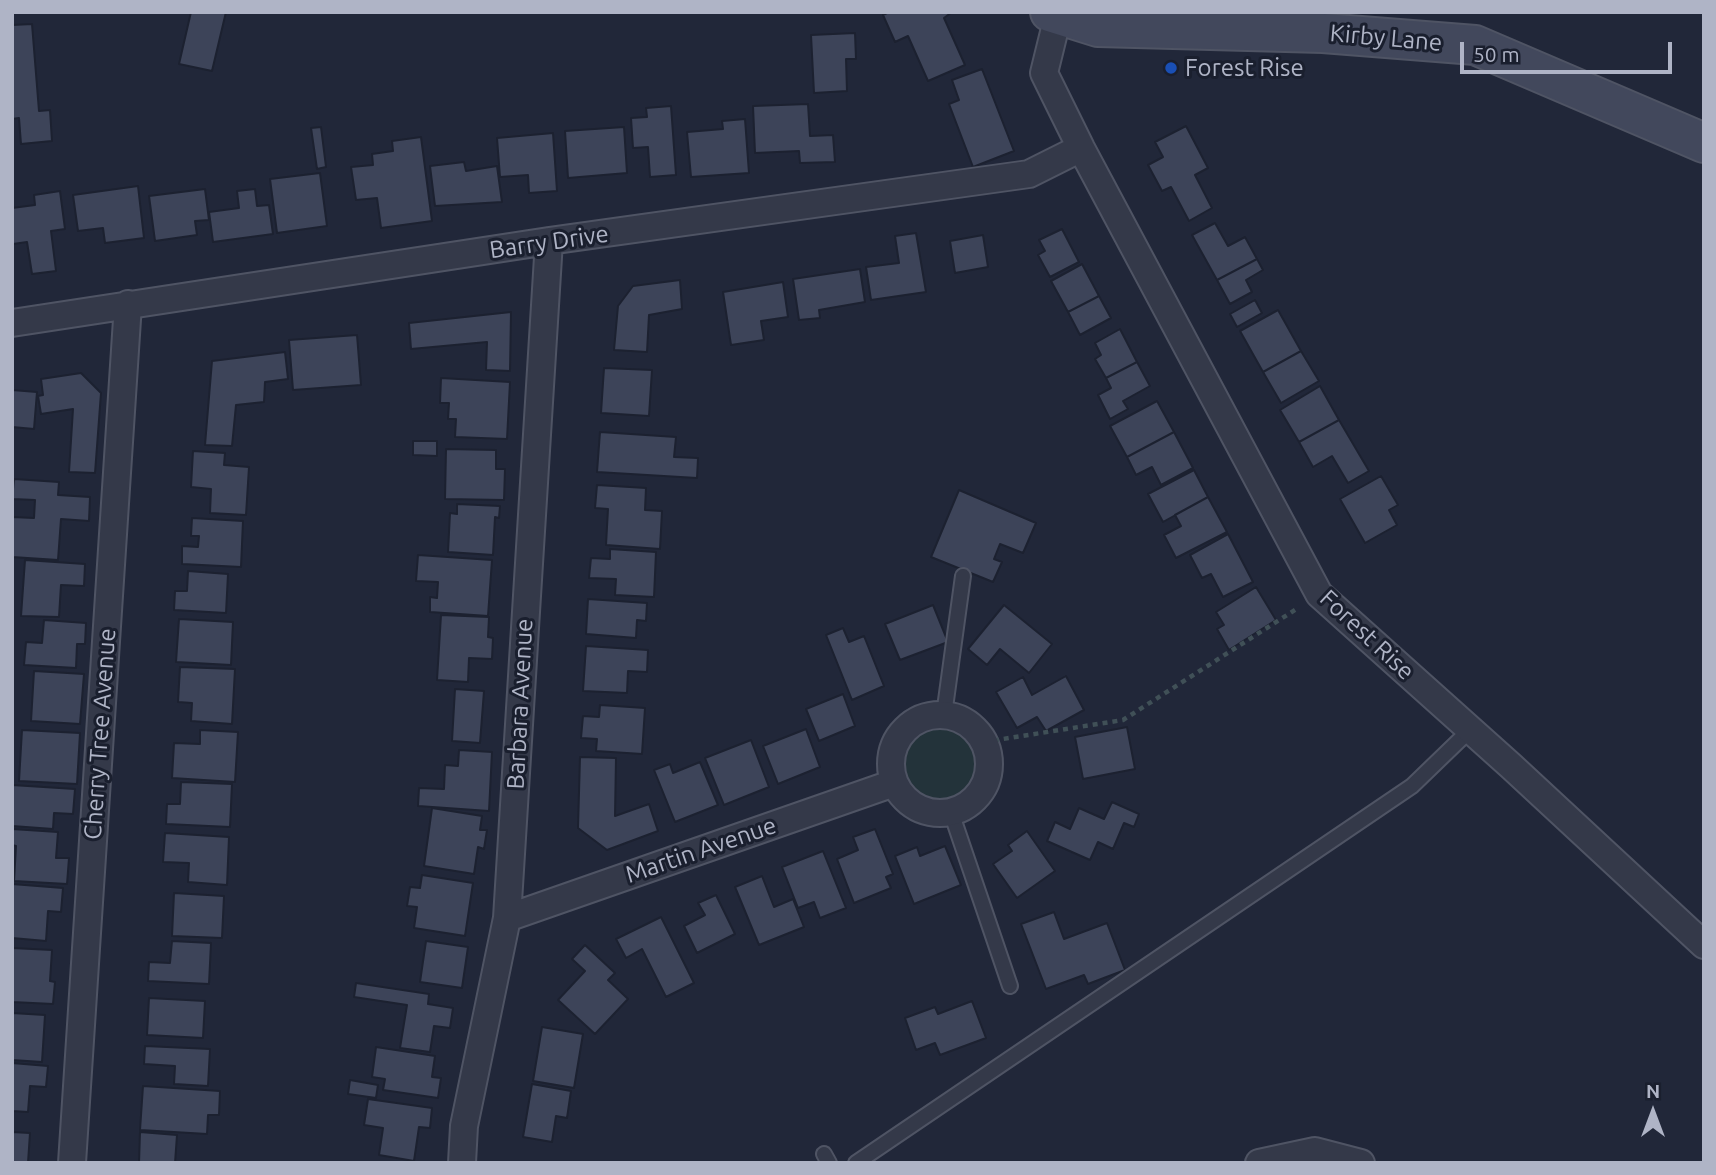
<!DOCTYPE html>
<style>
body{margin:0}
#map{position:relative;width:1716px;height:1175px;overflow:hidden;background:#212739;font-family:Ubuntu,sans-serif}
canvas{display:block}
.frame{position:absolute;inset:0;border:14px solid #afb4c6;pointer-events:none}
.north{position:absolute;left:1618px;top:1077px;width:70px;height:70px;-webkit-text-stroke:5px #1a1f2e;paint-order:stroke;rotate:0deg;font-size:19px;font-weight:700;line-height:28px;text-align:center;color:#afb4c6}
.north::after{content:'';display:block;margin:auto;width:24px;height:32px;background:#afb4c6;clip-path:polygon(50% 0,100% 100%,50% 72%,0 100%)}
.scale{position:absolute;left:1460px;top:42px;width:212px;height:32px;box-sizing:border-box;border:4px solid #afb4c6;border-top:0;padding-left:9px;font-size:21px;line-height:24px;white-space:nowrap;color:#afb4c6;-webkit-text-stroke:5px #1a1f2e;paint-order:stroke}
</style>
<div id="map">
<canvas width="1716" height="1175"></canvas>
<div class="frame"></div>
<div class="north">N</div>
<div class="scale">50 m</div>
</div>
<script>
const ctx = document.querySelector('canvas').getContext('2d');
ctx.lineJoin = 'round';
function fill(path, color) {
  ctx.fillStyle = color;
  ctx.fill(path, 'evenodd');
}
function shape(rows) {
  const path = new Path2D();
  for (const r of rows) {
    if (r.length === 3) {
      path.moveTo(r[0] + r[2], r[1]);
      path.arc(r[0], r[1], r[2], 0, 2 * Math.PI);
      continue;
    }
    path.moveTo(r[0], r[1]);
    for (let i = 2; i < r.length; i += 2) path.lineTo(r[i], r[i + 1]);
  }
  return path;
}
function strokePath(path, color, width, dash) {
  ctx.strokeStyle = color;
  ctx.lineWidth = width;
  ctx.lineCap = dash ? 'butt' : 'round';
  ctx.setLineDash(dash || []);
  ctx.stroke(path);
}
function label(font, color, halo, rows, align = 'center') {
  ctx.font = font + ' Ubuntu,sans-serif';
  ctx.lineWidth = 6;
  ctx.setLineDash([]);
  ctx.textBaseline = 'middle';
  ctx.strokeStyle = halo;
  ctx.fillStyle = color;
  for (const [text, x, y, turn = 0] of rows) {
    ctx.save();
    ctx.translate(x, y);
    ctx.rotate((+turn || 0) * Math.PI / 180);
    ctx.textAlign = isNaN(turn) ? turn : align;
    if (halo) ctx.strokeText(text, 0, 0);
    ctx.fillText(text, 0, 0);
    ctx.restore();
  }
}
const green = shape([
 [941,764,37]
]);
const building = shape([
 [191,12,226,12,212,71,179,64,191,12],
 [889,12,952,12,944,18,965,65,928,81,908,36,895,42,883,15,889,12],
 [32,24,39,111,50,110,52,141,21,144,19,118,12,119,12,25,32,24],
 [855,33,856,59,846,59,847,91,814,93,811,35,855,33],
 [982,69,1014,151,973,167,949,104,959,100,952,80,982,69],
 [808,104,810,136,833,135,835,162,800,163,799,151,755,153,753,106,808,104],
 [671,106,676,175,650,177,648,147,633,148,631,118,647,117,646,108,671,106],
 [745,119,749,173,691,177,687,132,723,129,722,121,745,119],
 [1186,126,1208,168,1195,175,1212,208,1189,221,1171,187,1162,191,1148,165,1163,157,1155,142,1186,126],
 [321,127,326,167,317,169,311,128,321,127],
 [624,127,627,173,568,178,565,131,624,127],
 [553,133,557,191,529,193,528,175,500,177,497,138,553,133],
 [421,137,432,221,381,228,377,198,356,200,351,167,373,165,372,154,393,151,392,141,421,137],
 [464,162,466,171,497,166,502,202,435,206,430,166,464,162],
 [320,173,327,226,277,233,270,179,320,173],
 [138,186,144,238,105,243,103,228,78,231,73,195,138,186],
 [205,189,209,220,195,221,197,235,155,241,149,196,205,189],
 [255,189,257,206,269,205,273,234,213,242,209,212,239,208,237,191,255,189],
 [60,191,65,229,51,231,56,271,32,274,27,242,13,244,12,208,35,205,34,195,60,191],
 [1215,223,1228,246,1245,237,1257,259,1217,280,1192,235,1215,223],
 [1062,229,1079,262,1050,277,1038,255,1045,251,1039,240,1062,229],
 [916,233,926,292,871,300,866,267,899,263,895,236,916,233],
 [983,235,988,267,955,273,950,241,983,235],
 [1257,259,1263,270,1246,280,1252,292,1230,304,1217,280,1257,259],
 [1082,264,1099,296,1068,312,1051,281,1082,264],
 [860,269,865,302,819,310,820,318,799,320,793,279,860,269],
 [680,280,682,309,649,315,647,352,614,350,618,306,633,286,680,280],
 [783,282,788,317,761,321,764,340,731,345,723,292,783,282],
 [1099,296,1111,318,1080,335,1068,312,1099,296],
 [1255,300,1262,313,1237,327,1230,314,1255,300],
 [1278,310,1301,351,1263,372,1240,331,1278,310],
 [511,312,510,371,486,370,487,342,411,349,409,323,511,312],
 [1120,329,1137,362,1106,378,1095,359,1101,355,1095,343,1120,329],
 [357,335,361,385,293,390,289,340,357,335],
 [1301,351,1319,381,1281,403,1263,372,1301,351],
 [285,352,288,379,265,382,264,402,236,405,232,446,205,445,212,361,285,352],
 [1137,362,1150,386,1123,401,1128,409,1110,419,1098,395,1111,388,1106,378,1137,362],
 [604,368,652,370,649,416,601,413,604,368],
 [81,373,101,393,95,473,69,472,73,409,41,414,38,396,43,395,41,379,81,373],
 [441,378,510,382,507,439,455,437,456,419,448,419,449,403,440,403,441,378],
 [1320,386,1339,420,1299,442,1280,410,1320,386],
 [12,390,37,392,34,429,12,427,12,390],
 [1157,401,1174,432,1127,457,1110,426,1157,401],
 [1339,420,1369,471,1348,483,1332,456,1313,467,1299,442,1339,420],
 [600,432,676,437,674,457,698,458,697,478,597,472,600,432],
 [1174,432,1193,468,1161,485,1152,467,1136,475,1127,457,1174,432],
 [413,441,437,441,437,456,413,455,413,441],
 [446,449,496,450,496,469,505,469,504,500,445,499,446,449],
 [193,451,225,453,224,465,249,467,246,515,210,513,211,489,191,487,193,451],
 [1194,470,1208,497,1163,522,1148,494,1194,470],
 [1381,476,1398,505,1389,510,1397,525,1365,543,1340,499,1381,476],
 [14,479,59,482,58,495,90,497,89,521,61,519,58,560,12,557,12,517,34,518,35,500,12,499,14,479],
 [597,485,646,488,645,510,662,511,660,549,606,545,608,509,595,508,597,485],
 [959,490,1036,523,1023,553,1000,544,994,559,1002,562,993,582,931,557,959,490],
 [1208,497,1227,532,1176,558,1164,535,1181,526,1175,515,1208,497],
 [457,504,500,506,499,518,495,517,493,555,448,552,450,513,457,514,457,504],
 [192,518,243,521,241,567,182,564,182,546,198,547,199,536,191,536,192,518],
 [1228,534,1253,582,1223,597,1211,574,1202,578,1190,555,1228,534],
 [610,549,656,552,654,597,615,595,616,579,589,578,591,558,610,559,610,549],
 [418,555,492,560,488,616,430,612,430,597,437,598,438,582,416,581,418,555],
 [25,560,85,564,84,586,61,585,59,617,21,616,25,560],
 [188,571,228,574,226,613,174,610,175,591,187,591,188,571],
 [1256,587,1276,620,1229,650,1217,629,1224,625,1216,612,1256,587],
 [588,599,647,603,646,621,637,620,636,638,586,634,588,599],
 [933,605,948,642,900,660,885,624,933,605],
 [1004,605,1052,644,1029,673,1000,649,987,665,968,649,1004,605],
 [441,615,489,617,488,637,493,638,492,659,469,658,468,682,437,680,441,615],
 [179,619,233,622,231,665,176,662,179,619],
 [44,620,86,623,85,644,77,644,76,668,24,665,26,642,42,643,44,620],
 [843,628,849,642,864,636,884,686,852,700,826,635,843,628],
 [586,646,648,650,647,672,628,671,627,693,583,691,586,646],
 [180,667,235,669,232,724,191,721,192,703,178,702,180,667],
 [34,671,84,674,80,724,31,721,34,671],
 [1066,676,1084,710,1046,731,1037,717,1017,728,996,692,1023,677,1032,695,1066,676],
 [455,689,484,691,480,743,452,741,455,689],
 [843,694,855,726,819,741,806,709,843,694],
 [600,705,645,708,642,754,596,751,597,739,581,738,583,716,599,717,600,705],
 [1127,727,1135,769,1083,779,1075,737,1127,727],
 [806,729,820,767,778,784,763,746,806,729],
 [22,730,80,733,77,784,19,781,22,730],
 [200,730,238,732,235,782,172,778,174,743,200,744,200,730],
 [751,740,769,787,724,805,705,758,751,740],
 [459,750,492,752,489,811,418,806,419,788,444,789,445,765,458,766,459,750],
 [580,757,616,758,615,816,649,804,658,831,607,850,578,828,580,757],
 [700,762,718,805,675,822,654,770,670,764,673,773,700,762],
 [181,782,232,784,230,827,166,824,167,804,180,804,181,782],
 [12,785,75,789,73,814,54,813,53,829,12,826,12,785],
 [1112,802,1139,814,1134,827,1124,823,1113,849,1098,842,1090,860,1047,841,1055,822,1070,829,1079,808,1104,819,1112,802],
 [432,808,482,816,480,830,487,830,484,849,478,847,474,874,424,866,432,808],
 [12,829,58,832,56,858,69,858,67,884,14,881,16,846,12,845,12,829],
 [875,829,893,874,886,877,891,888,854,903,837,859,858,850,853,837,875,829],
 [1027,831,1055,871,1017,898,993,864,1012,851,1008,845,1027,831],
 [165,833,229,837,227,885,188,882,189,863,163,862,165,833],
 [945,846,961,885,914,904,895,856,917,847,920,856,945,846],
 [823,851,846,908,820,918,814,902,798,908,782,867,823,851],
 [422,875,473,883,465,936,414,928,417,907,407,906,410,887,420,888,422,875],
 [762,876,774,907,793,899,804,927,759,945,735,887,762,876],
 [12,884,63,888,61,912,48,911,46,941,12,938,12,884],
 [174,893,224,896,222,938,172,936,174,893],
 [716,895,735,934,697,953,684,926,705,915,698,903,716,895],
 [1054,912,1064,939,1107,923,1125,970,1088,984,1084,975,1046,989,1021,924,1054,912],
 [661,917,694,983,666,997,642,949,626,958,616,939,661,917],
 [172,941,211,943,209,984,148,981,149,962,170,963,172,941],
 [426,941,468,947,462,988,420,982,426,941],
 [585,945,615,973,608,980,628,999,595,1034,558,1000,585,971,572,959,585,945],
 [12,948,52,950,50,981,55,982,53,1004,12,1002,12,948],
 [356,983,429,994,428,1004,453,1008,450,1028,434,1026,430,1052,400,1048,407,1005,354,997,356,983],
 [149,998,205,1001,203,1038,147,1035,149,998],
 [972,1001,986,1038,940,1055,935,1043,916,1050,905,1018,935,1007,938,1014,972,1001],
 [12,1013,45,1015,42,1062,12,1060,12,1013],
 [542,1027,583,1034,574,1088,533,1081,542,1027],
 [145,1046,210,1049,208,1086,174,1084,175,1066,144,1064,145,1046],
 [376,1047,435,1056,432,1077,441,1078,438,1098,383,1090,385,1079,372,1077,376,1047],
 [12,1063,48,1066,46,1087,30,1086,28,1112,12,1111,12,1063],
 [350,1080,378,1085,376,1098,348,1094,350,1080],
 [532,1084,571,1091,567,1118,556,1116,552,1142,523,1137,532,1084],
 [143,1086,220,1091,219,1115,208,1115,207,1134,140,1130,143,1086],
 [368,1099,432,1108,430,1128,419,1127,414,1161,379,1155,383,1128,364,1125,368,1099],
 [12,1132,30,1133,28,1163,12,1163,12,1132],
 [140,1132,177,1135,175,1163,139,1163,140,1132]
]);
const path = shape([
 [984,742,1123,720,1298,608]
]);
const lane = shape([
 [944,715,963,576],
 [951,812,1010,986],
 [824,1154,829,1163],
 [856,1163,1412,786,1471,729]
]);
const street = shape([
 [1058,16,1044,73,1081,148,1319,594,1511,766,1704,945],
 [12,323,549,241,1029,174,1081,148],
 [940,764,49],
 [507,918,894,783],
 [72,1163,128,304],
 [462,1163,464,1126,507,918,549,241],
 [1259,1163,1315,1151,1361,1163]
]);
const secondary = shape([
 [1050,12,1098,27,1323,33,1475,45,1704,143]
]);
const markers = [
 [1171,68,7,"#1a4fb4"]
];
const streetNames = [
 ["Kirby Lane",1386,38,5],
 ["Barry Drive",549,242,-8],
 ["Forest Rise",1367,635,43],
 ["Barbara Avenue",520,704,-87],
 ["Cherry Tree Avenue",100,734,-86],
 ["Martin Avenue",701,850,-19]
];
const poiNames = [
 ["Forest Rise",1185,68]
];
fill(green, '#23333a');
fill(building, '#3d4459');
strokePath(building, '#1c2130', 2);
strokePath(lane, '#4f5464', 18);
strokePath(street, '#4f5464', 30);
strokePath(secondary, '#4f5464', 42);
strokePath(path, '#405057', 4.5, [5, 5]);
strokePath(lane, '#343949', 14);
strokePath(street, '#343949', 26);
strokePath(secondary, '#42485c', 38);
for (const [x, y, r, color] of markers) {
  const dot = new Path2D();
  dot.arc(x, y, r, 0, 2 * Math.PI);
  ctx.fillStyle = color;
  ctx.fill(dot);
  strokePath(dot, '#1a1f2e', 2.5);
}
label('24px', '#afb4c6', '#1a1f2e', streetNames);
label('24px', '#afb4c6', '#1a1f2e', poiNames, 'left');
</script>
